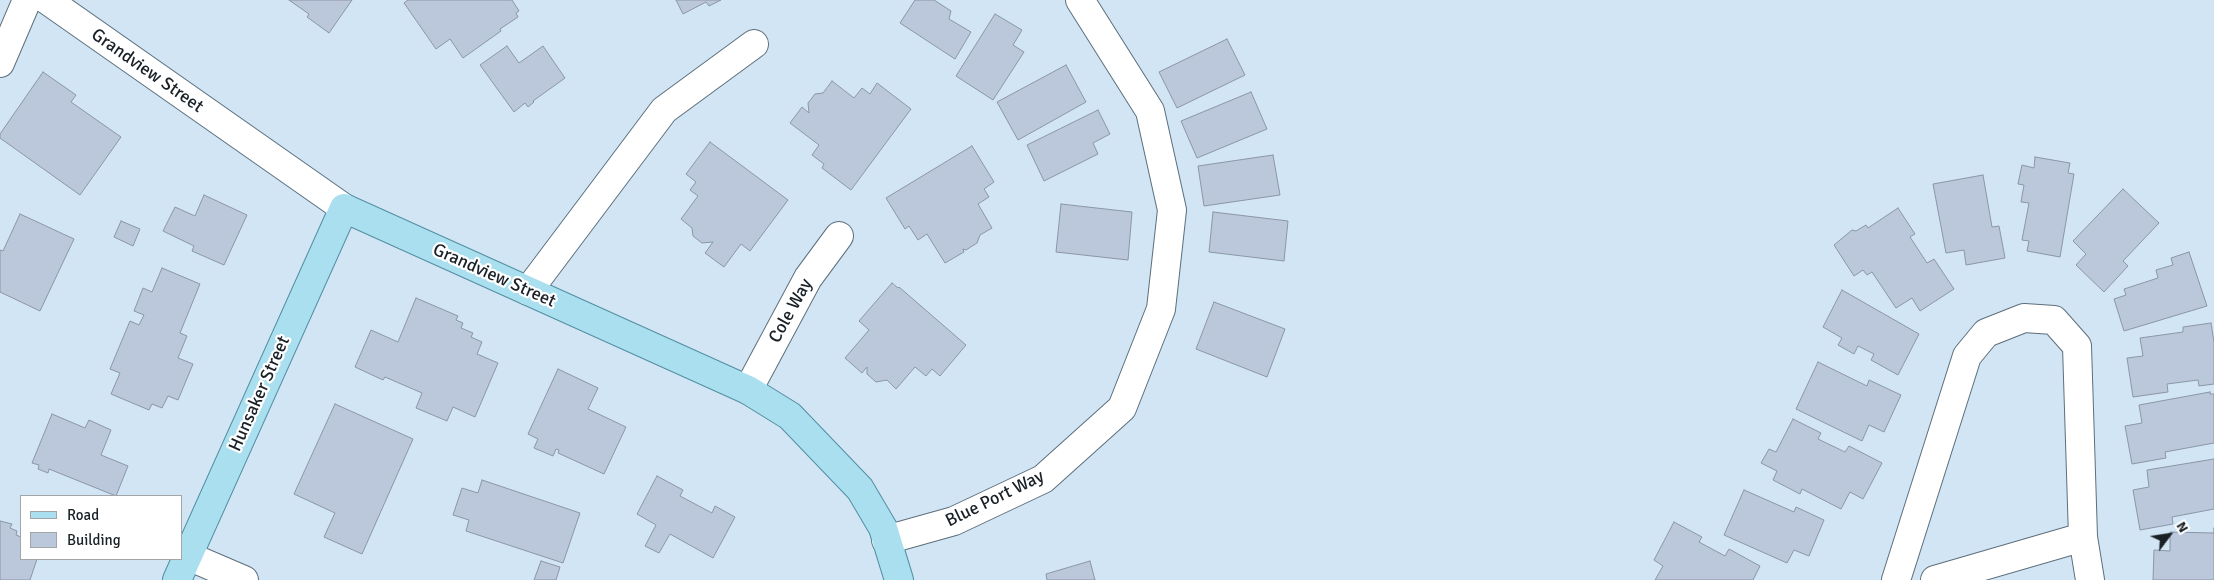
<!DOCTYPE html>
<style>
body{margin:0}
#map{position:relative;width:2214px;height:580px;overflow:hidden;background:#d1e5f4;font-family:Signika,sans-serif}
canvas{display:block}
.legend{position:absolute;left:20px;top:495px;width:162px;height:65px;box-sizing:border-box;background:#fff;border:1px solid #a3a6a8;margin:0;padding:6px 9px;list-style:none;font-size:15px;color:#192026}
.legend li{display:flex;align-items:center;gap:10px;height:25px}
.legend b{width:25px;border:1px solid #a3a6a8}
.north{position:absolute;left:2144px;top:510px;width:50px;height:50px;-webkit-text-stroke:4px #fff;paint-order:stroke;rotate:59deg;font-size:14px;font-weight:700;line-height:20px;text-align:center;color:#192026}
.north::after{content:'';display:block;margin:auto;width:18px;height:22px;background:#192026;clip-path:polygon(50% 0,100% 100%,50% 72%,0 100%)}
</style>
<div id="map">
<canvas width="2214" height="580"></canvas>
<ul class="legend">
<li><b style="height:6px;background:#aadfef"></b>Road</li>
<li><b style="height:14px;background:#bbc7da"></b>Building</li>
</ul>
<div class="north">N</div>
</div>
<script>
const ctx = document.querySelector('canvas').getContext('2d');
ctx.lineJoin = 'round';
function fill(path, color) {
  ctx.fillStyle = color;
  ctx.fill(path, 'evenodd');
}
function shape(rows) {
  const path = new Path2D();
  for (const r of rows) {
    path.moveTo(r[0], r[1]);
    for (let i = 2; i < r.length; i += 2) path.lineTo(r[i], r[i + 1]);
  }
  return path;
}
function strokePath(path, color, width, dash) {
  ctx.strokeStyle = color;
  ctx.lineWidth = width;
  ctx.lineCap = dash ? 'butt' : 'round';
  ctx.setLineDash(dash || []);
  ctx.stroke(path);
}
function label(font, color, halo, rows, align = 'center') {
  ctx.font = font + ' Signika,sans-serif';
  ctx.lineWidth = 4.5;
  ctx.setLineDash([]);
  ctx.textBaseline = 'middle';
  ctx.strokeStyle = halo;
  ctx.fillStyle = color;
  for (const [text, x, y, turn = 0] of rows) {
    ctx.save();
    ctx.translate(x, y);
    ctx.rotate((+turn || 0) * Math.PI / 180);
    ctx.textAlign = isNaN(turn) ? turn : align;
    if (halo) ctx.strokeText(text, 0, 0);
    ctx.fillText(text, 0, 0);
    ctx.restore();
  }
}
const building = shape([
 [289,0,352,0,329,33,307,17,309,14,289,0],
 [408,0,512,0,519,11,516,13,518,17,500,29,501,31,463,58,450,39,436,49,404,3,408,0],
 [676,0,721,0,709,6,706,2,683,14,676,0],
 [915,0,934,0,951,11,949,19,971,32,955,59,900,23,915,0],
 [995,14,1022,30,1013,45,1024,52,993,100,956,76,995,14],
 [1227,39,1245,75,1177,108,1159,72,1227,39],
 [507,46,519,63,543,46,565,78,533,101,534,102,528,107,525,103,514,112,480,65,507,46],
 [1066,65,1086,102,1018,140,997,102,1066,65],
 [43,72,76,95,71,102,121,137,80,195,0,138,0,134,43,72],
 [832,81,854,98,862,88,870,94,877,83,911,109,851,190,822,168,824,164,812,155,819,145,790,123,802,107,809,113,808,103,815,94,823,93,832,81],
 [1251,92,1267,129,1197,158,1181,121,1251,92],
 [1098,110,1110,134,1093,143,1098,154,1044,181,1027,145,1098,110],
 [710,142,788,200,750,251,741,244,724,267,705,253,713,242,702,243,693,236,692,228,681,219,698,196,690,190,696,182,686,174,710,142],
 [972,146,994,182,984,189,989,197,978,204,992,228,980,235,977,243,966,250,963,249,964,252,945,263,927,234,918,240,909,226,905,229,886,198,972,146],
 [1273,155,1280,195,1204,206,1198,166,1273,155],
 [2035,157,2070,163,2068,173,2074,174,2060,257,2027,251,2029,241,2022,240,2029,203,2021,202,2024,185,2018,184,2022,165,2034,168,2035,157],
 [1983,175,1992,227,1999,226,2005,258,1966,265,1964,250,1946,253,1933,184,1983,175],
 [2123,189,2159,223,2123,261,2128,266,2104,292,2076,265,2086,254,2073,241,2123,189],
 [204,195,247,215,224,265,192,251,194,246,163,231,175,207,195,216,204,195],
 [1061,204,1132,212,1128,260,1056,252,1061,204],
 [1898,208,1915,234,1910,237,1927,263,1934,259,1954,289,1920,311,1912,298,1896,308,1872,272,1867,275,1863,270,1854,276,1834,245,1852,230,1856,231,1866,225,1868,228,1898,208],
 [1213,212,1288,221,1284,261,1209,252,1213,212],
 [20,214,74,239,40,311,0,292,0,250,3,251,20,214],
 [121,221,140,229,133,246,114,237,121,221],
 [2189,252,2207,306,2124,331,2114,299,2126,295,2124,289,2158,278,2156,270,2173,265,2171,258,2189,252],
 [162,268,200,284,180,333,187,336,178,358,193,364,178,400,168,396,162,408,152,404,149,410,111,394,120,373,110,369,130,321,139,325,144,315,134,311,143,288,152,292,162,268],
 [892,283,898,288,899,287,966,345,940,376,932,369,926,376,915,367,896,389,887,380,876,382,867,374,867,367,862,373,845,358,869,330,859,321,892,283],
 [1842,290,1919,334,1898,375,1871,360,1874,354,1858,346,1854,354,1838,345,1842,338,1823,327,1842,290],
 [416,298,458,316,456,320,463,323,461,328,473,333,471,337,482,342,477,354,498,363,475,417,453,407,447,421,416,408,422,393,385,377,383,380,355,367,371,330,398,342,416,298],
 [1214,302,1285,329,1267,377,1196,349,1214,302],
 [2211,323,2214,342,2214,384,2199,386,2198,380,2167,384,2168,392,2133,397,2127,358,2143,356,2140,338,2183,332,2183,327,2211,323],
 [1818,362,1867,386,1869,380,1901,395,1884,432,1869,425,1862,441,1796,409,1818,362],
 [558,369,598,388,588,409,626,427,604,474,558,453,559,450,556,449,553,456,534,448,538,439,528,434,558,369],
 [2210,392,2210,394,2214,394,2214,443,2165,452,2166,458,2132,464,2125,426,2142,423,2139,405,2210,392],
 [335,404,413,439,362,554,324,537,335,513,294,494,335,404],
 [52,414,85,428,89,420,111,430,101,455,128,466,116,496,49,469,48,473,38,469,39,465,32,463,52,414],
 [1793,419,1821,433,1818,439,1845,452,1849,446,1882,463,1863,499,1850,492,1841,509,1802,489,1800,494,1773,480,1777,471,1761,463,1769,449,1776,452,1793,419],
 [2214,459,2214,509,2172,517,2173,524,2140,530,2133,490,2149,487,2147,470,2214,459],
 [657,476,683,490,680,496,712,513,715,506,735,517,713,558,670,534,659,553,645,546,656,525,637,514,657,476],
 [482,480,580,513,563,563,466,531,469,520,453,515,462,488,478,493,482,480],
 [1744,490,1794,512,1796,507,1824,520,1809,556,1794,550,1787,563,1724,535,1744,490],
 [0,521,12,524,10,528,17,531,16,535,21,537,21,559,37,559,30,580,0,580,0,521],
 [1674,522,1702,537,1699,542,1725,556,1729,549,1760,566,1753,580,1655,580,1663,566,1654,560,1674,522],
 [2214,528,2214,580,2153,580,2154,550,2170,551,2170,532,2214,533,2214,528],
 [541,561,560,567,556,580,534,580,541,561],
 [1090,561,1095,580,1047,580,1046,574,1090,561]
]);
const minor = shape([
 [47,0,344,208],
 [0,63,27,0],
 [528,291,664,110,754,44],
 [748,390,808,278,839,236],
 [886,540,954,521,1043,479,1122,408,1161,309,1172,210,1150,111,1080,0],
 [188,556,244,580],
 [1896,580,1967,356,1986,333,2024,318,2054,320,2077,346,2083,537,2090,580],
 [1935,580,2083,537]
]);
const major = shape([
 [177,580,344,208,748,390,790,416,860,489,883,528,899,580]
]);
const streetNames = [
 ["Grandview Street",147,71,35],
 ["Grandview Street",494,276,24],
 ["Cole Way",791,311,-61],
 ["Hunsaker Street",260,394,-66],
 ["Blue Port Way",995,499,-26]
];
fill(building, '#bbc7da');
strokePath(building, '#8b96a7', 1);
strokePath(minor, '#5d6f7c', 30);
strokePath(major, '#538ea2', 30);
strokePath(minor, '#fff', 28);
strokePath(major, '#aadfef', 28);
label('18px', '#192026', '#fff', streetNames);
</script>
